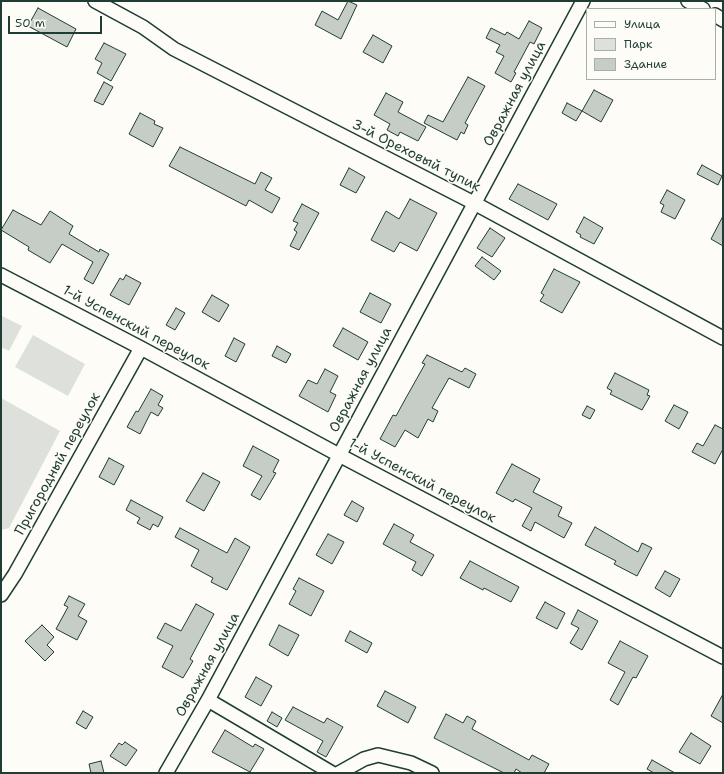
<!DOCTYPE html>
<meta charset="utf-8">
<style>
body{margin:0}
#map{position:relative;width:724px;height:774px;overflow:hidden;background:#fdfcf7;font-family:"Shantell Sans",sans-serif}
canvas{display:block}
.frame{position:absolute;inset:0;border:2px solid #1f3d34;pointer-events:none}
.legend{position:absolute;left:586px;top:8px;width:130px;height:72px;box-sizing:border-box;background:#fdfcf7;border:1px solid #a4b0a9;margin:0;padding:5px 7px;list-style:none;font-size:12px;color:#1f3d34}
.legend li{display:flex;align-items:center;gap:8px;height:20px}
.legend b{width:20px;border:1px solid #a4b0a9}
.scale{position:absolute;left:8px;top:16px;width:94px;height:18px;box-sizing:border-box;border:2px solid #1f3d34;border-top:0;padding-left:5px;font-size:12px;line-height:14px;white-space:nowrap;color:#1f3d34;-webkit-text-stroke:3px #fdfcf7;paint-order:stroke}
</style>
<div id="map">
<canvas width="724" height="774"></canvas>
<div class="frame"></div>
<ul class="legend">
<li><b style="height:5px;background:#fdfcf7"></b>Улица</li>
<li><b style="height:11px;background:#dde0db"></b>Парк</li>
<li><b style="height:11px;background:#c6cdc7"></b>Здание</li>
</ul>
<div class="scale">50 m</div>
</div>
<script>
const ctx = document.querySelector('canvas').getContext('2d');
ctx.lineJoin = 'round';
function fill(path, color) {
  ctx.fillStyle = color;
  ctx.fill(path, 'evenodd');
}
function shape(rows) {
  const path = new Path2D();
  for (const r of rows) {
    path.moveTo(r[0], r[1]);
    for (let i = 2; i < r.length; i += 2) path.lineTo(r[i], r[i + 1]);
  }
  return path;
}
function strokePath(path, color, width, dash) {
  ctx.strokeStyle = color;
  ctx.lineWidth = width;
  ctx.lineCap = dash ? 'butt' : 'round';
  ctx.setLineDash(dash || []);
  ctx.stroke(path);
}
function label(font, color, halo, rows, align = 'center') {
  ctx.font = font + ' "Shantell Sans",sans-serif';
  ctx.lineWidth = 3;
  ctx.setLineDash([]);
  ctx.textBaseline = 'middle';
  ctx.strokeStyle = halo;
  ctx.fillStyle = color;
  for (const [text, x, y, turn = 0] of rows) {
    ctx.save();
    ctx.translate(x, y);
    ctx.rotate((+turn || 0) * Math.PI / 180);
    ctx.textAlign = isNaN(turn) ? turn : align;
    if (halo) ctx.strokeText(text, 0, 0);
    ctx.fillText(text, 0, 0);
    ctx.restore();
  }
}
const green = shape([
 [2,316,22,326,9,351,1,347],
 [33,335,85,364,68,396,15,367],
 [1,398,60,431,9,528,1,530]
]);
const building = shape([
 [348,1,357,5,341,39,315,25,322,11,338,20,348,1],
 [38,8,76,29,67,47,28,26,38,8],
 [529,21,542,28,534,44,530,42,514,72,516,73,511,82,495,73,504,56,496,52,500,45,486,38,491,28,505,35,507,32,519,39,529,21],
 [373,35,392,46,383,63,363,52,373,35],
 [104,43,126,54,111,81,97,73,102,63,95,59,104,43],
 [468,77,485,86,465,123,468,125,464,134,461,132,457,140,424,123,428,115,443,122,468,77],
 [104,82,113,87,103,105,94,101,104,82],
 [594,90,613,100,601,122,582,111,594,90],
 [386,93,403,102,398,112,426,127,418,141,400,132,398,136,387,130,390,124,374,115,386,93],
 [567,103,582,111,576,121,562,113,567,103],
 [140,113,155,121,154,124,163,128,153,147,129,134,140,113],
 [180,147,255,184,261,172,272,178,265,190,280,198,272,213,249,200,246,206,169,166,180,147],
 [702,165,722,176,718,185,697,174,702,165],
 [349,168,365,177,356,193,340,185,349,168],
 [518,184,557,204,548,220,509,199,518,184],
 [667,190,685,200,675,219,661,212,664,205,660,203,667,190],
 [410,199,437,213,417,251,400,242,394,252,371,240,386,211,399,219,410,199],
 [302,204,319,213,299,250,290,246,297,232,294,230,298,223,293,221,302,204],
 [13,210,41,225,50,211,73,226,69,234,99,252,100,249,109,254,93,284,84,279,93,262,62,244,50,263,28,250,29,247,1,230,13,210],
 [723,216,723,246,711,239,723,216],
 [584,217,603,228,594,244,580,237,581,235,576,232,584,217],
 [490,228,505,238,492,257,477,248,490,228],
 [482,257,501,271,494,280,475,266,482,257],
 [554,269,580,282,562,313,540,301,544,295,541,293,554,269],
 [126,275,141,283,129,305,110,295,120,278,123,280,126,275],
 [370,293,391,304,381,323,360,312,370,293],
 [212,295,229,305,219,322,202,312,212,295],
 [176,308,185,313,175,330,166,325,176,308],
 [343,328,368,342,358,360,333,346,343,328],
 [234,338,245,344,236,362,225,356,234,338],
 [277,346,291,354,286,363,272,356,277,346],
 [427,355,462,372,465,368,476,374,469,388,449,378,432,408,438,411,433,422,428,419,418,438,405,430,395,447,380,439,393,415,396,416,407,396,425,364,422,363,427,355],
 [325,369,338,376,330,392,336,395,328,412,299,396,308,380,317,384,325,369],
 [615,373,649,390,647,395,650,396,642,410,610,394,612,391,607,388,615,373],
 [151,389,163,396,158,405,163,408,158,416,151,412,140,434,127,427,136,411,138,412,151,389],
 [674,405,688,412,679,429,665,421,674,405],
 [587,406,595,410,590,419,582,415,587,406],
 [715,425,723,429,723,449,715,464,692,452,697,443,703,446,715,425],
 [253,446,279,460,273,472,276,473,260,500,251,495,262,476,243,466,253,446],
 [109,458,124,466,114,485,99,477,109,458],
 [512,464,540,479,533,492,562,507,558,516,572,523,564,538,535,522,531,531,522,526,532,508,515,499,513,502,496,493,512,464],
 [203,473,220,482,204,511,186,501,203,473],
 [131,500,163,517,158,527,153,524,150,530,137,523,140,518,126,510,131,500],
 [352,501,364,508,357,522,344,515,352,501],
 [394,524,414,535,410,542,434,555,422,576,412,570,416,562,383,544,394,524],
 [595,527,638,552,642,543,652,548,637,576,614,564,616,561,585,545,595,527],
 [180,528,227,553,235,538,250,547,227,590,211,582,213,578,191,566,199,550,175,537,180,528],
 [328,534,344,542,332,564,316,555,328,534],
 [470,561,519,587,511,602,484,588,483,590,460,578,470,561],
 [665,571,680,579,670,597,655,588,665,571],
 [299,578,324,591,311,616,289,604,296,591,293,589,299,578],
 [69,596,85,604,78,616,87,621,77,640,56,629,68,607,64,605,69,596],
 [545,602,565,613,557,629,536,618,545,602],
 [196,604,214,614,190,659,193,661,183,678,162,667,173,646,157,638,165,623,181,631,196,604],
 [578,610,598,621,582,650,570,643,579,628,571,624,578,610],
 [42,625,54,637,47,645,54,652,45,661,25,641,42,625],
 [279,625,299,635,288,656,269,645,279,625],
 [350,631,372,643,367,653,345,641,350,631],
 [620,641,648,656,636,678,633,677,618,705,610,700,625,672,608,663,620,641],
 [256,677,272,686,261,706,245,697,256,677],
 [385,691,416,707,408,723,377,706,385,691],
 [723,694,723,723,711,716,723,694],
 [293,707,324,723,327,718,343,727,326,757,317,752,323,741,285,720,293,707],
 [83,711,93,717,86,729,76,723,83,711],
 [272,712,282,718,277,727,267,721,272,712],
 [446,714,463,723,467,716,476,721,472,729,529,760,532,755,549,764,544,773,522,773,516,769,514,773,504,773,434,738,446,714],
 [225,730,253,747,255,744,264,749,250,772,212,752,225,730],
 [691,733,711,746,700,764,679,752,691,733],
 [125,742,137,750,126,766,110,756,119,743,122,745,125,742],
 [652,760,675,773,654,773,647,769,652,760],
 [101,761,104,773,91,773,89,764,101,761]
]);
const street = shape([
 [95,1,143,27,174,49,474,203,723,338],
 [688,1,703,9],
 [715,15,723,20],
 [1,275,141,348,339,455,723,657],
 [1,595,15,574,141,348],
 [208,700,332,773],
 [166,773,208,700,583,1],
 [339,773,364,759,378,755,411,763,432,773]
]);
const streetNames = [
 ["Овражная улица",515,94,-62],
 ["3-й Ореховый тупик",416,156,27],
 ["1-й Успенский переулок",136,328,28],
 ["Овражная улица",361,380,-62],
 ["Пригородный переулок",58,464,-61],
 ["1-й Успенский переулок",422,481,28],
 ["Овражная улица",208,665,-61]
];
fill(green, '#dde0db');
fill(building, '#c6cdc7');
strokePath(building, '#1f3d34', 1);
strokePath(street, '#1f3d34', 16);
strokePath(street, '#fdfcf7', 13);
label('14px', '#1f3d34', '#fdfcf7', streetNames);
</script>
